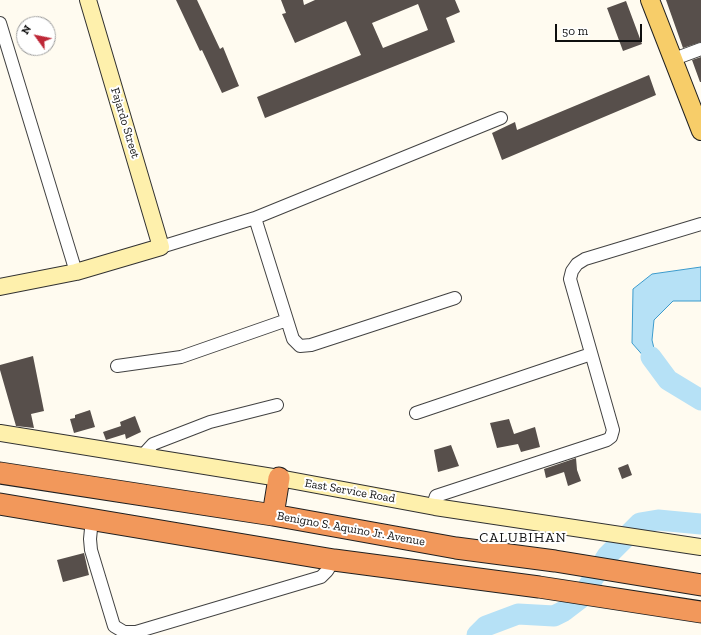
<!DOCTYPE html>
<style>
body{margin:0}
#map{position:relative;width:701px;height:635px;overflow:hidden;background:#fffbf0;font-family:"Zilla Slab",serif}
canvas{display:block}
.north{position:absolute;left:16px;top:16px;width:40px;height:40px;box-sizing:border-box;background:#fff;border:1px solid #9f9f9f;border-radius:50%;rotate:303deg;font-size:11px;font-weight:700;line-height:16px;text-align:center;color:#0f0f0f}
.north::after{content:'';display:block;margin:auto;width:14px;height:18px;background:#be2737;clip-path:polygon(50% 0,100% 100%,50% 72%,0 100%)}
.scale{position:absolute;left:555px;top:24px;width:87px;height:18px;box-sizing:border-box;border:2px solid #0f0f0f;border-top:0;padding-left:5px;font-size:12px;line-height:14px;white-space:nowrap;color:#0f0f0f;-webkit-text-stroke:3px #fff;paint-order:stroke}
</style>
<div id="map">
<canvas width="701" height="635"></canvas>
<div class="north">N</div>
<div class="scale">50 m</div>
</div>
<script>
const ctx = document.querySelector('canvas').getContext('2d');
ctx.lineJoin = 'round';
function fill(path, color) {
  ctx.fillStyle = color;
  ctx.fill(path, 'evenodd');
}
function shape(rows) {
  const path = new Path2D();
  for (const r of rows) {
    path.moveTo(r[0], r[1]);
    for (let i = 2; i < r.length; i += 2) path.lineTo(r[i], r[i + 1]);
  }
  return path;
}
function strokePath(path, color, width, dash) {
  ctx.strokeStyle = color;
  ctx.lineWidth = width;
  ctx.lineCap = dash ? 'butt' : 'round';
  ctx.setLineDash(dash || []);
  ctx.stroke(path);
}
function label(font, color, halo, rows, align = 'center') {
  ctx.font = font + ' "Zilla Slab",serif';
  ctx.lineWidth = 4;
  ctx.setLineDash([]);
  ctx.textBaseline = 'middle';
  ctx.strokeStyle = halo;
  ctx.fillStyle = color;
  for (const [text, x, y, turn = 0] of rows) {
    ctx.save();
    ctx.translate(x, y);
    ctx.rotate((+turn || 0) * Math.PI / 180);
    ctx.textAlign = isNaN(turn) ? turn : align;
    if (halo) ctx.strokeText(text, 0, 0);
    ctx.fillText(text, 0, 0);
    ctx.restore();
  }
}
const water = shape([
 [701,267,701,301,673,301,654,320,652,340,657,361,668,380,646,359,632,343,633,289,652,274,701,267]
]);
const river = shape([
 [651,357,668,380,701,400],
 [477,635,486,626,518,614,554,616,564,611,581,598,607,556,640,523,658,520,701,524]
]);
const building = shape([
 [176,0,197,0,220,49,223,47,239,86,222,93,202,50,200,51],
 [281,0,303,0,304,5,315,0,455,0,460,12,446,18,455,42,265,118,257,97,361,55,346,21,295,43,282,14,286,13],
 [418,4,428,30,383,48,372,23],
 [666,0,701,0,701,42,683,48],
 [626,1,642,44,623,51,607,8],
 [701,57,701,82,700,82,692,60],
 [649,75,656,95,502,160,492,133,515,122,517,130],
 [33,356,44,411,31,414,34,428,16,426,0,370,0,365],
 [90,410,95,427,74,433,70,419,75,418,75,415],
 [135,416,141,432,126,439,125,434,106,440,103,432,121,426,120,422],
 [509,419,514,434,535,427,540,447,521,452,518,444,497,448,490,423],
 [451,445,459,466,438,472,434,450],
 [576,458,577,470,581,481,568,486,564,472,546,478,544,469],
 [628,464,632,475,622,479,618,468],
 [84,553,89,575,63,582,57,560]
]);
const street = shape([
 [0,23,76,272],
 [674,59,701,49],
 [255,218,293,339,300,346,311,345,455,298],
 [161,247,255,218,501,118],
 [117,366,181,357,287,320],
 [416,413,591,354],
 [142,456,153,444,210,422,277,405],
 [435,507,434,502,436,496,607,440,611,437,613,430,570,279,572,271,577,264,585,259,701,224],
 [92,519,90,539,91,550,114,626,124,632,136,632,321,577,327,571,334,560]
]);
const secondary = shape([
 [0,287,76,272,161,247,88,0],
 [0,433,279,478,435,507,701,547]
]);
const primary = shape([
 [650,0,701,131]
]);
const highway = shape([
 [0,473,273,515,456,548,555,561,701,585],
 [0,504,334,560,539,587,701,612],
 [273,515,279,478]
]);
const streetNames = [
 ["Fajardo Street",125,123,73],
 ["East Service Road",350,491,10],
 ["Benigno S. Aquino Jr. Avenue",351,529,10]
];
const quarterNames = [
 ["CALUBIHAN",523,538]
];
fill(water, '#b6e1f6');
strokePath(water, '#3d9bcc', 1);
strokePath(river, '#b6e1f6', 21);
fill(building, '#574f4b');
strokePath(street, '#424242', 14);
strokePath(secondary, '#313131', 18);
strokePath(primary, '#202020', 20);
strokePath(highway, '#202020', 23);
strokePath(street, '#fff', 12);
strokePath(secondary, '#fef0ac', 16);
strokePath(primary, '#f7cd69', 18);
strokePath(highway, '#f2985b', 21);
label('12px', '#0f0f0f', '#fff', streetNames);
ctx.letterSpacing = '1px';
label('14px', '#0f0f0f', '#fff', quarterNames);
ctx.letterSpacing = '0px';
</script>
